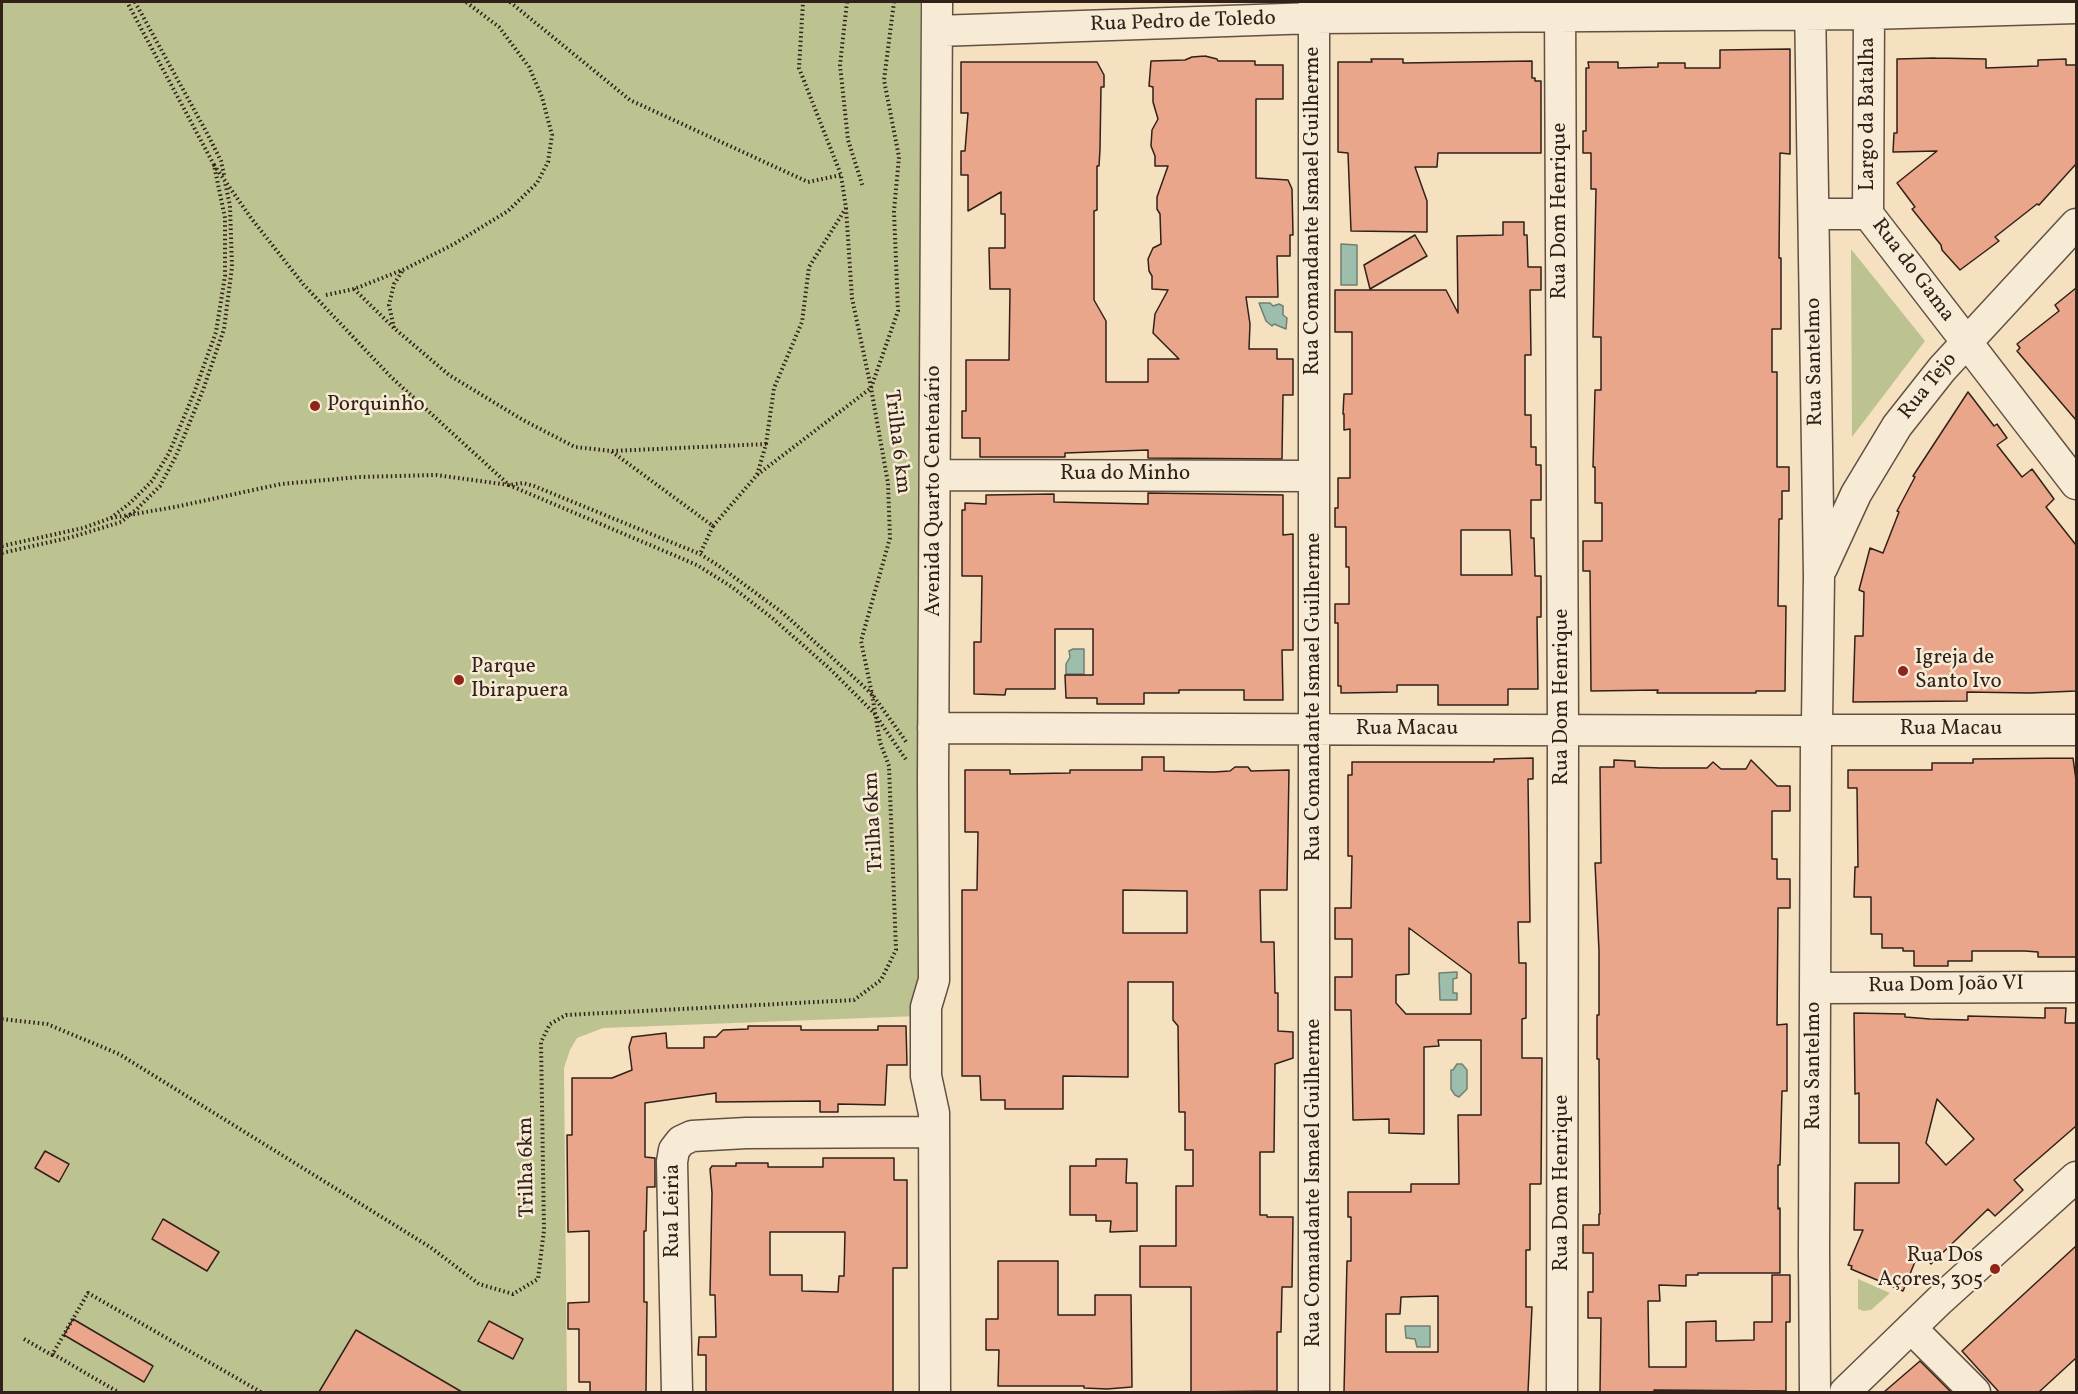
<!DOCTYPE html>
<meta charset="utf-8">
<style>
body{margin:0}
#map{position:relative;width:2078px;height:1394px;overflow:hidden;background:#f5e0c0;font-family:Vollkorn,serif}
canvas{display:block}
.frame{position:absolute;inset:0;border:3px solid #312118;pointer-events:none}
</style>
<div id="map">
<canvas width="2078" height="1394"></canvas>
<div class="frame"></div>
</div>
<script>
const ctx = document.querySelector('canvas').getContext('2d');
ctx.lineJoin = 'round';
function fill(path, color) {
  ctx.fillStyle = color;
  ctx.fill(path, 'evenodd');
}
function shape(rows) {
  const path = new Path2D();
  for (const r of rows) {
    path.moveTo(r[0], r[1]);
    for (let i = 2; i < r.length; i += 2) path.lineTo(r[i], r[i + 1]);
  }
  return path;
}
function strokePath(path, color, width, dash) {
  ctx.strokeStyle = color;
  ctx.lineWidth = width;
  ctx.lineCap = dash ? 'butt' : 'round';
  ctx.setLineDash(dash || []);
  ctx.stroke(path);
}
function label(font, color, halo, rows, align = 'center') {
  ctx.font = font + ' Vollkorn,serif';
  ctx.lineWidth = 5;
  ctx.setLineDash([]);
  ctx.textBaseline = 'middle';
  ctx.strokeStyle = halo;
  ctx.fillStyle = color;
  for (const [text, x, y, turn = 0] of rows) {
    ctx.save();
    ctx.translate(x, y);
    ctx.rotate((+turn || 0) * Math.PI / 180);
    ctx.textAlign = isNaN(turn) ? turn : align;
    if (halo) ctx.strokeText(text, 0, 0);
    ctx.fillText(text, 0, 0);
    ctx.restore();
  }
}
const green = shape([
 [2,2,920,2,921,364,917,601,918,1016,603,1028,577,1038,570,1050,564,1068,567,1392,2,1392],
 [1851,249,1925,341,1852,437],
 [1858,1279,1890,1293,1871,1310,1863,1311,1858,1309]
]);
const water = shape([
 [1341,244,1357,245,1357,285,1341,285,1341,244],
 [1259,303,1270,303,1273,306,1279,304,1283,306,1283,315,1287,318,1286,329,1274,324,1272,326,1266,321,1259,303],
 [1073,649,1084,649,1084,674,1066,674,1066,664,1070,657,1069,651,1073,649],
 [1457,972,1457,978,1453,979,1453,993,1457,993,1457,1000,1440,1000,1439,973,1457,972],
 [1457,1064,1462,1064,1467,1070,1467,1089,1459,1097,1455,1095,1451,1089,1451,1070,1453,1070,1457,1064],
 [1405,1326,1430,1326,1430,1347,1417,1347,1415,1339,1406,1338,1405,1326]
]);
const building = shape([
 [1790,49,1790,154,1780,153,1779,258,1781,258,1781,329,1772,329,1772,372,1777,372,1777,467,1789,467,1789,491,1782,491,1782,519,1779,519,1778,606,1786,606,1785,691,1756,691,1756,693,1657,693,1658,690,1591,691,1590,571,1583,571,1583,541,1602,541,1602,503,1595,503,1595,467,1593,467,1595,390,1601,390,1601,337,1593,337,1596,189,1591,189,1591,153,1583,153,1583,131,1586,131,1586,68,1589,68,1588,62,1618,62,1618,68,1658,67,1658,63,1685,63,1685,68,1720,68,1720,50,1790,49],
 [1205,56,1217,59,1218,61,1255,61,1255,65,1283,65,1283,99,1256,99,1256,178,1288,180,1292,189,1293,235,1290,235,1290,256,1277,256,1278,297,1246,297,1250,324,1249,349,1277,349,1277,359,1293,359,1293,395,1283,395,1282,459,1148,458,1148,450,1065,453,1065,457,980,457,980,438,962,438,962,411,966,411,966,360,1009,360,1010,289,990,289,989,248,1005,248,1005,214,1001,214,1001,192,968,211,968,175,961,175,961,151,965,151,968,113,961,113,961,62,1097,62,1104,75,1104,87,1101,87,1100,149,1099,166,1097,166,1097,210,1094,211,1094,300,1106,321,1106,382,1148,382,1148,359,1179,359,1153,333,1155,314,1168,290,1152,289,1152,276,1149,271,1148,259,1153,248,1161,244,1160,214,1157,209,1157,197,1168,166,1155,166,1155,156,1151,146,1152,130,1158,119,1153,102,1153,87,1149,86,1151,61,1185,60,1192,57,1205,56],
 [1935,58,1986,59,1986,68,2038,66,2038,60,2066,59,2066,65,2076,65,2076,164,2039,205,2037,204,1995,237,1999,241,1960,270,1942,250,1941,245,1912,209,1915,207,1897,183,1937,151,1893,152,1894,133,1897,133,1897,59,1935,58],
 [1371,59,1403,59,1403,63,1532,61,1532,78,1535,78,1535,81,1541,81,1541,153,1438,153,1437,167,1415,167,1427,201,1427,232,1351,231,1348,153,1338,152,1338,62,1372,62,1371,59],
 [1503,222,1524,222,1524,235,1527,235,1528,267,1541,267,1541,290,1530,290,1531,355,1525,355,1525,415,1531,415,1531,447,1536,447,1536,465,1541,465,1541,500,1531,500,1531,538,1534,538,1535,576,1541,576,1541,617,1537,617,1538,689,1508,689,1508,705,1438,705,1438,685,1397,685,1397,692,1341,693,1341,686,1338,686,1338,623,1335,623,1335,604,1349,604,1349,567,1346,567,1346,527,1335,527,1335,508,1338,508,1338,478,1350,478,1350,429,1344,430,1344,414,1343,414,1344,394,1352,394,1352,332,1335,332,1335,290,1446,290,1458,313,1457,236,1503,235,1503,222],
 [1461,530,1510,530,1512,575,1461,575,1461,530],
 [1415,235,1427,256,1370,289,1364,265,1415,235],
 [2076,288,2076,420,2017,351,2020,348,2017,344,2059,311,2055,305,2076,288],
 [1968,392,1994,426,1997,424,2007,438,1997,445,2022,477,2032,469,2054,499,2046,507,2076,545,2076,691,2030,693,1967,692,1967,701,1853,702,1855,636,1863,636,1864,592,1859,590,1870,548,1883,553,1899,512,1897,511,1915,477,1913,476,1968,392],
 [1148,493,1283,495,1283,535,1293,534,1293,650,1282,650,1283,700,1244,700,1244,690,1179,690,1179,693,1144,693,1144,704,1097,704,1097,698,1066,698,1065,675,1093,675,1093,629,1055,629,1055,689,1006,689,1005,695,974,694,974,642,981,642,982,576,962,576,962,510,965,510,965,503,986,504,986,495,1054,494,1054,502,1148,504,1148,493],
 [1142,757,1164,757,1164,771,1214,772,1230,771,1235,767,1248,767,1251,771,1289,770,1287,890,1260,890,1261,942,1274,942,1275,993,1278,993,1278,1031,1293,1032,1293,1058,1275,1064,1274,1152,1260,1152,1260,1215,1267,1215,1267,1217,1293,1217,1292,1287,1282,1287,1281,1332,1277,1332,1277,1391,1191,1392,1191,1287,1140,1287,1140,1246,1176,1246,1176,1186,1193,1186,1193,1150,1185,1150,1185,1112,1179,1112,1178,1026,1173,1020,1173,982,1128,982,1128,1077,1063,1076,1063,1109,1005,1109,1005,1100,981,1100,980,1076,962,1076,962,890,977,890,978,832,965,832,965,770,1010,770,1010,774,1070,773,1070,770,1142,770,1142,757],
 [1123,890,1187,891,1187,933,1123,933,1123,890],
 [1533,758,1533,779,1528,779,1530,922,1518,922,1519,963,1526,963,1526,1018,1522,1019,1522,1058,1542,1058,1541,1184,1530,1184,1530,1250,1526,1250,1526,1307,1532,1307,1528,1392,1344,1392,1347,1261,1351,1261,1351,1217,1348,1217,1348,1192,1411,1192,1411,1184,1459,1184,1458,1115,1481,1115,1481,1040,1438,1040,1439,1046,1424,1047,1424,1134,1389,1133,1389,1119,1353,1120,1351,1010,1335,1010,1335,977,1352,977,1352,939,1335,939,1335,908,1351,908,1352,856,1348,856,1348,775,1352,775,1352,762,1494,762,1494,759,1533,758],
 [1409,928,1471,974,1471,1014,1406,1014,1396,1003,1396,975,1409,974,1409,928],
 [1438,1296,1438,1352,1386,1352,1386,1314,1400,1314,1401,1297,1438,1296],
 [2073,758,2076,780,2076,957,2038,957,2038,952,2025,951,1972,951,1972,961,1948,961,1948,966,1914,966,1914,951,1903,951,1903,948,1882,948,1882,934,1871,934,1871,897,1854,897,1855,867,1858,867,1857,788,1848,788,1848,770,1932,770,1932,763,1973,763,1973,759,2073,758],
 [1614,760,1635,761,1635,767,1660,768,1707,768,1713,762,1721,769,1746,769,1751,760,1777,786,1790,786,1790,811,1772,811,1772,859,1777,859,1777,879,1790,879,1790,908,1778,908,1777,1025,1787,1024,1787,1091,1782,1091,1780,1165,1778,1165,1778,1209,1780,1208,1780,1273,1698,1273,1698,1275,1686,1275,1686,1286,1659,1285,1660,1301,1648,1301,1649,1367,1686,1367,1686,1322,1716,1321,1716,1341,1754,1340,1754,1322,1772,1322,1772,1275,1790,1275,1790,1322,1786,1322,1786,1391,1654,1390,1654,1392,1600,1392,1601,1318,1588,1318,1588,1292,1593,1292,1593,1253,1583,1253,1583,1225,1599,1225,1599,1214,1600,1214,1599,1059,1597,1059,1597,1015,1599,1015,1599,951,1595,863,1601,863,1600,767,1614,767,1614,760],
 [2045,1008,2066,1008,2065,1023,2076,1023,2076,1126,2014,1180,2023,1190,1995,1216,1988,1209,1931,1264,1919,1252,1903,1291,1851,1269,1852,1266,1848,1265,1863,1230,1854,1230,1855,1183,1899,1183,1899,1143,1859,1143,1859,1093,1855,1094,1854,1013,1905,1014,1905,1017,1930,1019,1968,1020,1968,1016,2045,1018,2045,1008],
 [1937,1099,1974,1139,1946,1165,1926,1143,1937,1099],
 [748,1026,801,1026,801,1030,878,1030,878,1026,906,1026,907,1065,887,1065,885,1105,838,1104,838,1112,820,1112,820,1101,716,1102,716,1093,645,1103,645,1157,655,1158,655,1187,647,1187,646,1231,644,1231,644,1302,647,1302,646,1392,590,1392,590,1382,579,1382,579,1329,568,1329,568,1303,589,1302,589,1231,568,1232,567,1135,572,1135,572,1078,612,1078,632,1070,629,1047,632,1037,666,1033,667,1048,704,1048,704,1037,716,1037,723,1030,748,1029,748,1026],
 [45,1151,69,1164,59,1182,35,1168,45,1151],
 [823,1158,894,1158,894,1180,907,1180,907,1268,893,1268,893,1392,706,1392,706,1355,698,1355,699,1337,716,1337,715,1295,710,1295,712,1193,710,1169,712,1166,736,1166,736,1163,768,1163,768,1167,823,1167,823,1158],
 [770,1232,845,1232,844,1276,839,1276,838,1292,802,1291,802,1275,770,1275,770,1232],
 [1096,1159,1127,1159,1126,1183,1137,1183,1137,1231,1110,1232,1111,1221,1096,1221,1096,1215,1070,1215,1070,1166,1096,1166,1096,1159],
 [163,1219,219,1252,207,1271,152,1239,163,1219],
 [2076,1246,2076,1358,2039,1392,1999,1392,1962,1351,2076,1246],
 [998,1261,1058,1261,1058,1315,1095,1315,1095,1295,1131,1295,1132,1387,1107,1389,1084,1388,1084,1386,998,1386,999,1350,986,1350,986,1319,998,1319,998,1261],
 [73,1319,153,1366,144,1382,64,1335,73,1319],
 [489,1321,523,1339,513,1359,478,1341,489,1321],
 [356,1330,462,1392,319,1392,356,1330],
 [1920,1361,1951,1392,1884,1392,1920,1361]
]);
const path = shape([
 [135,2,208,135,221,161,224,175],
 [510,2,630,100,808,182,841,175],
 [847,2,840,65,848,140,863,187],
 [214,165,251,218,303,284,391,377,509,485,697,565,732,587,771,617,829,668,874,713,907,761],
 [354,289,395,329,449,375,523,420,575,447,611,451,713,526,700,554],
 [326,295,354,289,405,269,454,244,508,211,537,183,548,162,552,135,542,97,529,67,499,27,466,2],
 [394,328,389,305,394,284,403,270],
 [766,444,774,388,802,322,809,267,846,208,841,175,799,68,803,2],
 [612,451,766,444,757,475],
 [111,518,175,507,281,484,359,477,436,475,509,485,523,483,534,486,700,554,719,566,783,613,872,694,907,743],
 [713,526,757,475,871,388,852,298,846,208],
 [2,546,83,528,111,518,130,503,152,481,169,453,194,393,216,332,225,276,225,218,214,165,127,2],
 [2,553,72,537,121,522,137,509,160,486,176,456,203,390,224,329,232,267,230,206,225,182],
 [2,1019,47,1024,119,1054,430,1247,479,1284,513,1294,538,1279,544,1230,541,1042,550,1024,566,1015,854,1000,881,980,896,950,889,766,880,742,872,694,861,641,890,538,888,483,871,388,898,311,894,211,899,157,884,80,894,2],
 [24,1339,52,1355,88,1293,261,1392],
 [53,1354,118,1392]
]);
const minor = shape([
 [1314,2,1314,1392],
 [1560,2,1563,729,1562,1392],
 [1810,2,1819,576,1817,722],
 [937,31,1314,18,1869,14,2076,8],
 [1815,214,1868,214],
 [1868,214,2076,484],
 [1868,214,1869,14],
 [935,475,1314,476],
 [1822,568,1856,494,1897,426,1942,369,2076,224],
 [933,728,1808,731],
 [1825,730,2076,730],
 [1816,988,2076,987],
 [1911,1328,1975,1392],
 [677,1392,672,1162,674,1150,681,1141,692,1136,746,1133,934,1132],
 [935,1392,934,1113,926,1076,926,1007,934,980,933,780,937,2],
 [1815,1392,1814,1252,1816,739],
 [1845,1392,1941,1299,2076,1177]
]);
const markers = [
 [315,406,6,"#8f2418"],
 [1903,671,6,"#8f2418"],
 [459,680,6,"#8f2418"],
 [1995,1269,6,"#8f2418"]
];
const streetNames = [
 ["Rua Pedro de Toledo",1183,23,-2],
 ["Largo da Batalha",1869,114,-90],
 ["Rua Comandante Ismael Guilherme",1314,211,-90],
 ["Rua Dom Henrique",1561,211,-90],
 ["Rua do Gama",1912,271,53],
 ["Rua Santelmo",1816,362,-91],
 ["Rua Tejo",1929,387,-51],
 ["Trilha 6 km",896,442,83],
 ["Rua do Minho",1125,475],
 ["Avenida Quarto Centenário",935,491,-90],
 ["Rua Comandante Ismael Guilherme",1315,697,-90],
 ["Rua Dom Henrique",1563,697,-90],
 ["Rua Macau",1407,730],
 ["Rua Macau",1951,730],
 ["Trilha 6km",875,822,-93],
 ["Rua Dom João VI",1946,986,-1],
 ["Rua Santelmo",1815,1066,-90],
 ["Trilha 6km",528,1167,-91],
 ["Rua Comandante Ismael Guilherme",1315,1183,-90],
 ["Rua Dom Henrique",1563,1183,-90],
 ["Rua Leiria",674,1211,-90]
];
const poiNames = [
 ["Porquinho",327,406],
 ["Igreja de",1915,659],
 ["Santo Ivo",1915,683],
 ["Parque",471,668],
 ["Ibirapuera",471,692],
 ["Rua Dos",1983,1257,"right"],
 ["Açores, 305",1983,1281,"right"]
];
fill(green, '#bdc291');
fill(water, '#9dbead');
strokePath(water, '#727f71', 1.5);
fill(building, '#eaa68a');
strokePath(building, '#312118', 1.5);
strokePath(minor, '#625142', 33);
strokePath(path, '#312118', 4, [1.5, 3]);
strokePath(minor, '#f8ebd6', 30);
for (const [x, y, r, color] of markers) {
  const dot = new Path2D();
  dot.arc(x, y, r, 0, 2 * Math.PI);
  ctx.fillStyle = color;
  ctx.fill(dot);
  strokePath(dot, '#f8ebd6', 2);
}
label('21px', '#312118', '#f8ebd6', streetNames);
label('21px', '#312118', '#f8ebd6', poiNames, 'left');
</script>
